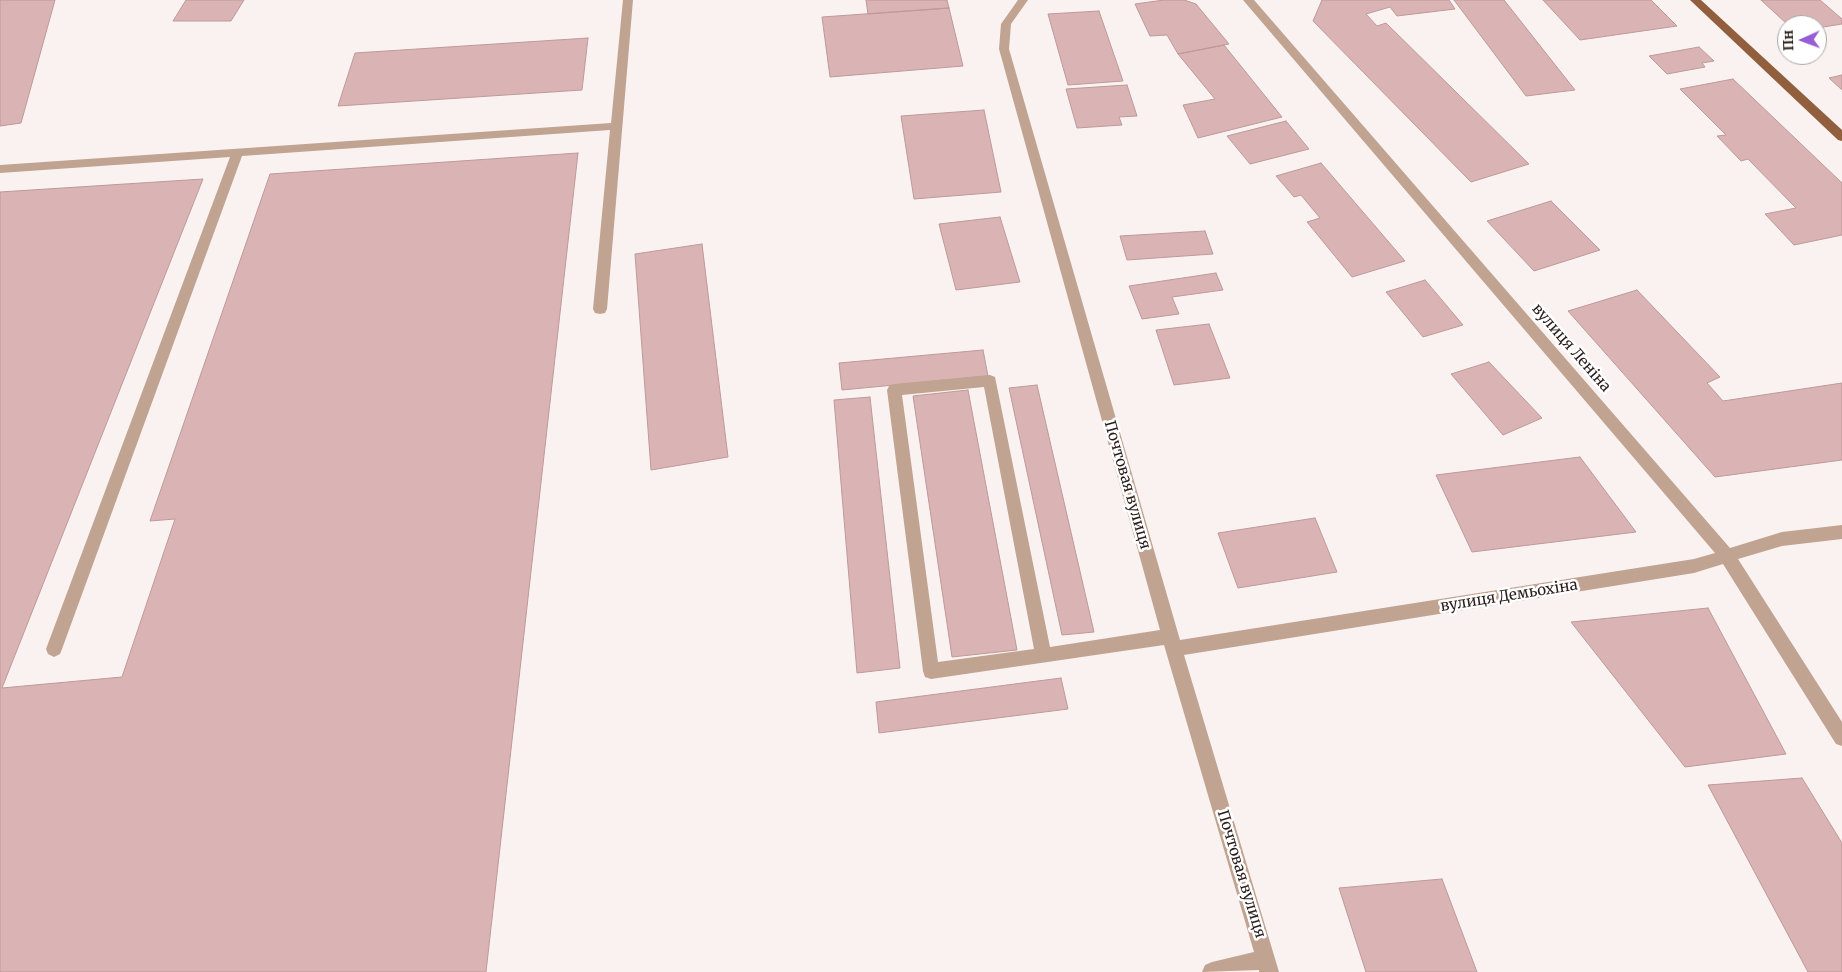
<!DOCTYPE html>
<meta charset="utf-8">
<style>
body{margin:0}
#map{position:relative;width:1842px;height:972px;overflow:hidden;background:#faf2f0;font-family:Merriweather,serif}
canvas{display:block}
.north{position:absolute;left:1777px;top:15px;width:50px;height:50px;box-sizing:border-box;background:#fff;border:1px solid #a9a4a3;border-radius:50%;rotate:268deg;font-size:14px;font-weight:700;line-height:20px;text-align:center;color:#291c19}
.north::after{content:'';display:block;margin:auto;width:18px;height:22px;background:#985cd4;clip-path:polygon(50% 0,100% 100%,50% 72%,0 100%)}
</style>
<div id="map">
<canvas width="1842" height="972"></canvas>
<div class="north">Пн</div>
</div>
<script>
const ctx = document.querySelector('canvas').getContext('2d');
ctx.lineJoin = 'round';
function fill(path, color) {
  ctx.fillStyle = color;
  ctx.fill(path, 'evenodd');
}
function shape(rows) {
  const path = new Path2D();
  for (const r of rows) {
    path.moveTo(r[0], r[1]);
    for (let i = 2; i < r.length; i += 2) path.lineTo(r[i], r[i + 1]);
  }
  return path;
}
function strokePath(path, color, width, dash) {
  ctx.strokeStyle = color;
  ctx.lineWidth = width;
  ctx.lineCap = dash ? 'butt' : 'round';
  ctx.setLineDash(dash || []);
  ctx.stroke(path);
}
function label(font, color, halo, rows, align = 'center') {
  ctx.font = font + ' Merriweather,serif';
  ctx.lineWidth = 5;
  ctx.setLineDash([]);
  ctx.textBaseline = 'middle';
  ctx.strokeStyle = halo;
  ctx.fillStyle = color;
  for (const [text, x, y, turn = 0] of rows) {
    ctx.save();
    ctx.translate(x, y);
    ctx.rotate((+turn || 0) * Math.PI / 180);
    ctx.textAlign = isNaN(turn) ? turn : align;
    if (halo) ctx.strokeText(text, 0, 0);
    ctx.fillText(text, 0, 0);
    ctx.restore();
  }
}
const building = shape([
 [0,0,55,0,21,123,0,126,0,0],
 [186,0,244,0,231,21,173,21,186,0],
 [866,0,947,0,949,8,868,14,866,0],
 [1164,0,1184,0,1196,4,1229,44,1178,54,1167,35,1150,36,1135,4,1164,0],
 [1322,0,1449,0,1455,9,1397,16,1390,7,1366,14,1377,26,1386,23,1529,164,1471,182,1313,21,1322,0],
 [1454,0,1504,0,1575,90,1526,96,1454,0],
 [1543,0,1651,0,1677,26,1580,40,1543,0],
 [1761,0,1820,0,1842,19,1842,24,1817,28,1817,25,1788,25,1761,0],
 [949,8,963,66,830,77,822,17,949,8],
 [1099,11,1123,81,1068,85,1048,14,1099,11],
 [588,38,582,90,338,106,355,53,588,38],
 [1224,45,1282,117,1198,138,1183,105,1215,99,1178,54,1224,45],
 [1699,47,1714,61,1702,63,1705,67,1667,74,1649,56,1699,47],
 [1842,75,1842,90,1829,78,1842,75],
 [1733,79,1842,183,1842,235,1794,245,1765,214,1796,208,1748,159,1741,161,1717,136,1726,135,1680,89,1733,79],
 [1127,85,1137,116,1119,117,1122,125,1077,128,1066,89,1127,85],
 [984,110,1001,192,914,199,901,116,984,110],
 [1286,121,1309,149,1250,164,1227,136,1286,121],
 [578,153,486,972,0,972,0,192,203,179,2,688,122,677,175,519,150,521,270,174,578,153],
 [1321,163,1405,261,1352,277,1307,222,1320,218,1301,195,1294,197,1276,176,1321,163],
 [1551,201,1600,250,1534,271,1487,221,1551,201],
 [1000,217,1020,282,956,290,939,224,1000,217],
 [1205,231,1213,254,1127,260,1120,236,1205,231],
 [702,244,728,457,651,470,635,254,702,244],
 [1216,273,1223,290,1172,297,1179,314,1142,319,1129,286,1216,273],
 [1425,280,1463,325,1423,337,1386,292,1425,280],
 [1637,290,1720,377,1707,383,1723,401,1842,383,1842,460,1715,477,1568,311,1637,290],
 [1209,324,1230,378,1174,385,1156,330,1209,324],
 [983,350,988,376,842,390,839,363,983,350],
 [1489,362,1542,418,1503,435,1451,374,1489,362],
 [1037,385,1094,632,1062,635,1009,388,1037,385],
 [968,390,1017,650,952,657,913,396,968,390],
 [870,397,900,668,857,673,834,400,870,397],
 [1580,457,1636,532,1472,552,1436,475,1580,457],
 [1315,518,1337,572,1238,588,1218,533,1315,518],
 [1708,608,1786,754,1685,767,1571,622,1708,608],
 [1061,678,1068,709,879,733,876,702,1061,678],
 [1802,778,1842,843,1842,972,1808,972,1708,785,1802,778],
 [1442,879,1477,972,1366,972,1339,888,1442,879]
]);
const minor = shape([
 [623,0,633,0,607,309,605,313,600,314,595,313,593,309,610,130,242,156,62,649,60,654,54,657,48,654,46,649,230,157,0,173,0,165,611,123,623,0],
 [1018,0,1028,0,1011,24,1009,49,1180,640,1694,559,1715,553,1243,0,1254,0,1730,548,1782,532,1842,525,1842,539,1782,546,1738,559,1842,722,1842,746,1836,744,1723,564,1694,573,1184,655,1279,972,1259,972,1259,970,1202,972,1205,965,1212,962,1254,952,1164,645,931,679,925,677,923,671,887,390,889,386,894,384,990,375,995,377,1050,647,1160,630,999,49,1001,24,1018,0],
 [984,387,1034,649,938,662,902,395,984,387]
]);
const major = shape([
 [1690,0,1701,0,1842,130,1842,141,1838,140,1690,0]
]);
const streetNames = [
 ["вулиця Леніна",1571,348,49],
 ["Почтовая вулиця",1127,485,74],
 ["вулиця Демьохіна",1509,596,-9],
 ["Почтовая вулиця",1241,874,73]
];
fill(building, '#dab3b4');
strokePath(building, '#be9999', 1);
fill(minor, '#c1a391');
fill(major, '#925f3e');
label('15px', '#291c19', '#fff', streetNames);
</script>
